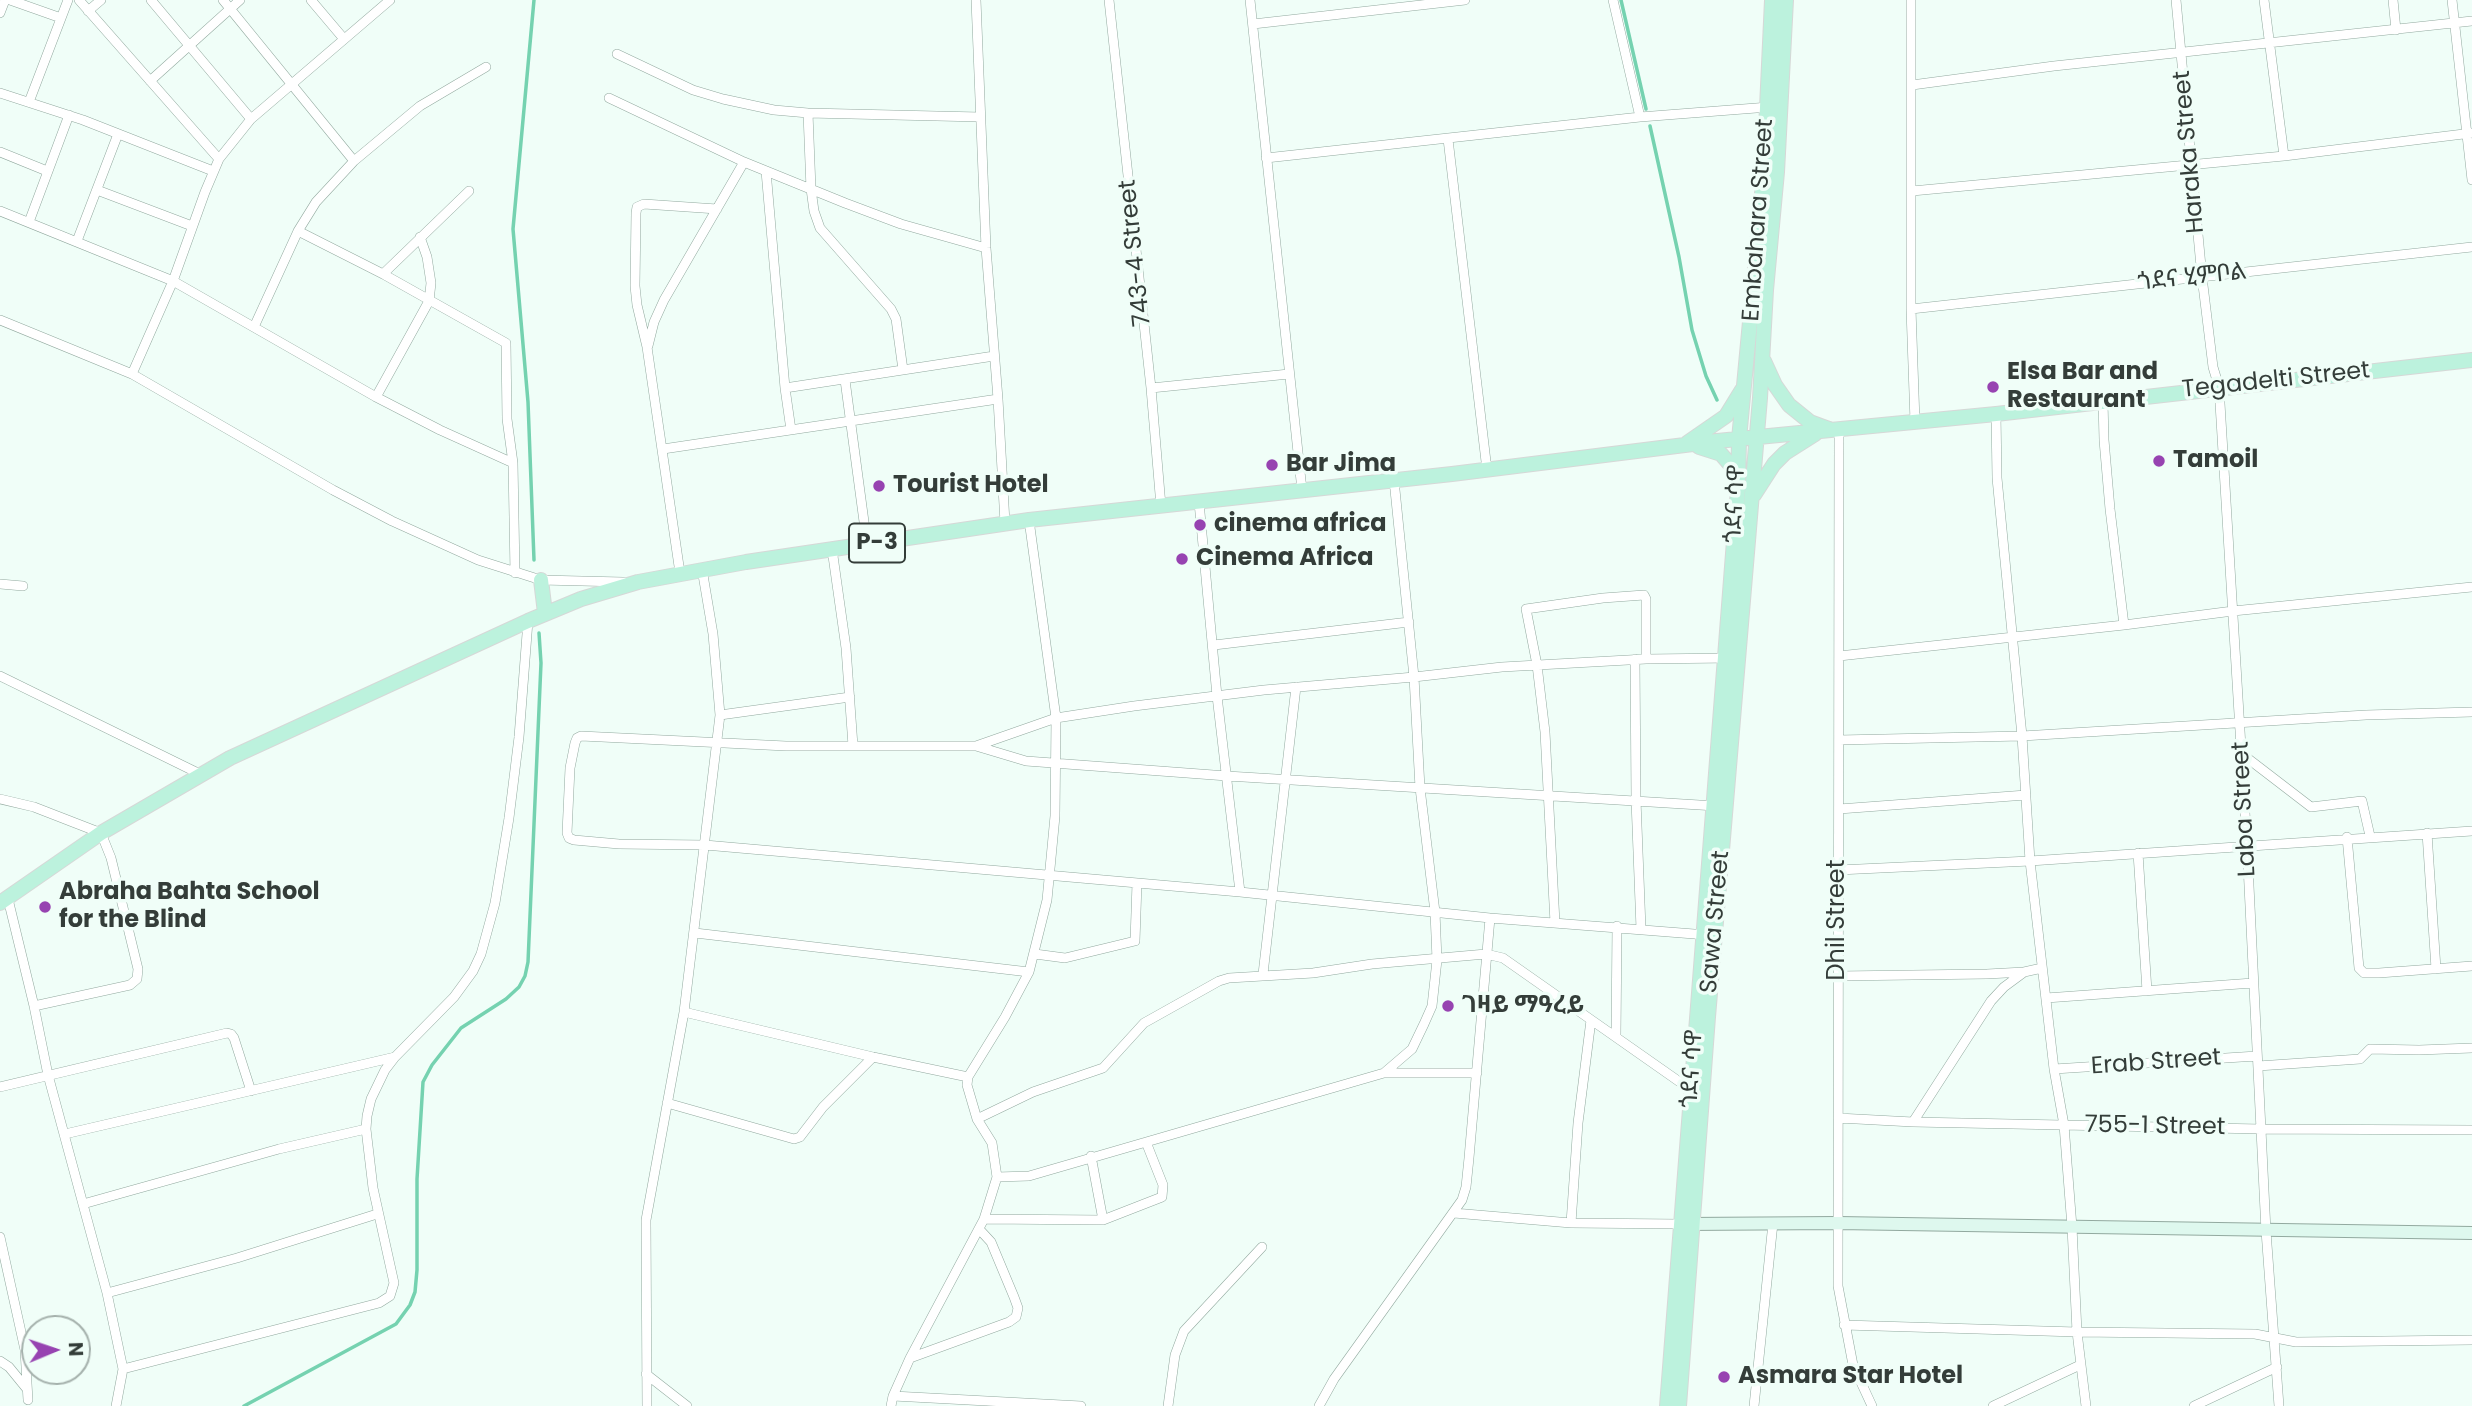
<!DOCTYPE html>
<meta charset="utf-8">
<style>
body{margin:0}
#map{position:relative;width:2472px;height:1406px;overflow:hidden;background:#f0fef8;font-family:Poppins,sans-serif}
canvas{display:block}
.north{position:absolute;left:21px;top:1315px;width:70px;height:70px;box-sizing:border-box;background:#f0fef8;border:2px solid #a5b1ac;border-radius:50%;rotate:88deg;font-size:19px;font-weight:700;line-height:28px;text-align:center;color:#343d39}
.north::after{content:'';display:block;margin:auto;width:24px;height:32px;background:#9743b1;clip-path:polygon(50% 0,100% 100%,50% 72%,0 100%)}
</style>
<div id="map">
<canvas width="2472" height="1406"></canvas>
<div class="north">N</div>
</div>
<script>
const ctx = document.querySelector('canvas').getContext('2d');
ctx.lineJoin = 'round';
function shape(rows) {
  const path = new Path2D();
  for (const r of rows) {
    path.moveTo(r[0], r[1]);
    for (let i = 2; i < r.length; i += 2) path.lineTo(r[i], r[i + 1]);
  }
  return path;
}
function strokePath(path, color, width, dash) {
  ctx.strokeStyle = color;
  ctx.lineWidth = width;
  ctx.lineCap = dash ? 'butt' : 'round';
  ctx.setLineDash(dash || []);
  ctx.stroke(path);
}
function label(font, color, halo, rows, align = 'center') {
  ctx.font = font + ' Poppins,"Noto Sans Ethiopic",sans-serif';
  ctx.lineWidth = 7;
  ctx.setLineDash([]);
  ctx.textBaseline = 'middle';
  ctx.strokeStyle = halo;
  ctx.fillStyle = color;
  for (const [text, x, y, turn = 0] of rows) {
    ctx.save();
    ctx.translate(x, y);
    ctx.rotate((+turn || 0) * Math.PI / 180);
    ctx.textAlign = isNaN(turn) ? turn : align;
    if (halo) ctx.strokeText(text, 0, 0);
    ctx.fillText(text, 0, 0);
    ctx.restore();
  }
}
const stream = shape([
 [534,0,513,229,528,402,534,560],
 [1621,0,1646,109],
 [1650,126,1679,257,1692,330,1706,376,1717,400],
 [244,1406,396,1324,410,1305,415,1292,417,1270,417,1179,423,1082,432,1065,461,1028,506,999,519,987,525,976,528,962,541,663,539,633]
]);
const street = shape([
 [10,0,61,18],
 [79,0,219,159],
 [151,0,251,119],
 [223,0,354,161],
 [311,0,344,39],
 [976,0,986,248,998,399,1005,523],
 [1109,0,1151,388,1161,506],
 [1250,0,1302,490],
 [1613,0,1640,117],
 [1911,0,1911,309,1915,422],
 [2176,0,2202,277,2213,367,2219,387,2247,845,2266,1231,2279,1406],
 [2264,0,2284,156],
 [2393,0,2396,30],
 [2452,0,2472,180],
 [88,11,101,0],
 [0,13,5,0],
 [1253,24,1465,0],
 [617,54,693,90,723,99,774,110,808,113,980,117],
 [150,81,240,0],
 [1912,85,2054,66,2472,21],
 [0,93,83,120,213,171],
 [609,98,744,162,845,203,901,224,986,248],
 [29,102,68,0],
 [808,113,811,189,814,211,820,228,891,309,896,319,903,370],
 [1448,139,1487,470],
 [0,152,47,171],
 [1266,158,1640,117,1769,107],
 [766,171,785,388],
 [97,190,192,226],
 [1912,191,2284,156,2472,133],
 [0,211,173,281,376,397,440,430,513,463],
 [29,222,69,115],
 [298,231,383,274,506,343,507,419,513,463,515,573],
 [77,241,118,134],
 [383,274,469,191],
 [1911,309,2472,247],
 [0,320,132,374,333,490,392,521,478,560,541,580,623,582],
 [254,327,298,231,316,202,354,161,420,106,486,67],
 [648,346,654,322,664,300,744,162],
 [132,374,173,281,205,192,219,159,251,119,390,0],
 [845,380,867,544],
 [1151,388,1289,374],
 [376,397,429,301,431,283,427,257,420,237],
 [2103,401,2104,440,2110,509,2124,625],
 [1996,414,1997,478,2022,736,2030,861,2054,1069,2064,1125,2072,1227,2077,1332,2086,1406],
 [1839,429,1838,1286,1853,1365,1872,1406],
 [791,430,785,388,994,356],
 [663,449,998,399],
 [1199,502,1217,696,1240,892],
 [832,549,846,648,853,746],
 [680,573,647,347,637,305,635,286,636,213,637,207,644,204,717,209],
 [0,584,23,586],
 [1214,645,1409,622],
 [1839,656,2124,625,2233,611,2472,587],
 [1635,659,1636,800,1641,929],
 [0,676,200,774],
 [720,715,850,697],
 [1839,740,2022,736,2366,715,2472,712],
 [976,746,1056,718,1134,706,1264,690,1414,677,1502,667,1646,659,1729,658],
 [2242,754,2311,807,2362,801,2370,836],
 [0,799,34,807,101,833,111,858,138,969,137,979,130,985,34,1006],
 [1839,809,2026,795],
 [2427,833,2436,969],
 [2347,837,2359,968,2364,973,2379,973,2472,966],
 [2138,853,2147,991],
 [1838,870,2030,861,2472,831],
 [8,899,34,1006,48,1075,107,1293,123,1369],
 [1555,923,1545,732,1537,665,1526,609,1603,598,1644,595,1646,599,1646,659],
 [695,933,1029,972],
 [1707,935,1490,918,1240,892,705,845,619,844,574,840,569,838,567,833,570,768,575,743,577,738,581,736,786,746,976,746,1026,761,1227,776,1716,806],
 [1035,954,1065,958,1135,941,1137,883],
 [1263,974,1296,687],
 [1838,976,1987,974,2024,972,2042,968],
 [2046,998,2253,983],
 [684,1012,873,1057,968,1077],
 [1616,1037,1617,926],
 [2258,1066,2360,1059,2370,1049,2419,1050,2472,1048],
 [2054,1069,2257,1056],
 [1384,1073,1412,1049,1424,1024,1432,1006,1437,960,1435,912,1420,788,1414,677,1394,480],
 [0,1087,227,1033,231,1034,234,1038,251,1091],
 [667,1103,794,1139,800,1137,823,1107,873,1057],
 [1838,1118,1913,1122,2261,1129,2472,1130],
 [977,1119,1033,1092,1103,1068,1144,1023,1219,981,1229,978,1313,973,1372,964,1486,954,1503,958,1694,1092],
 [1913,1122,1991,1001,2004,987,2023,973],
 [65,1134,395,1057],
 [1091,1156,1103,1220],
 [997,1177,1029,1176,1384,1073,1477,1073],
 [83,1204,279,1149,366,1129],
 [1454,1213,1571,1223,1680,1224],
 [984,1219,1103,1220,1162,1197,1163,1185,1146,1142],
 [1571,1223,1578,1123,1591,1020],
 [0,1237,25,1350,28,1400],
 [107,1293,237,1258,377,1214],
 [1844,1325,2077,1332,2255,1334,2296,1342,2472,1340],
 [910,1358,1009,1322,1016,1317,1018,1308,1014,1297,991,1242,979,1229],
 [0,1361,9,1367,27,1389],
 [646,1374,687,1406],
 [893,1396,1081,1406],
 [116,1406,123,1369,379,1303,390,1296,394,1283,373,1188,366,1129,367,1116,371,1099,385,1070,395,1057,454,997,473,971,481,954,495,903,509,818,519,737,528,621],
 [647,1406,646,1220,684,1012,720,715,713,634,702,569],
 [891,1406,893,1396,910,1358,984,1219,997,1177,992,1143,977,1119,967,1085,968,1077,1005,1017,1029,972,1047,900,1055,816,1056,718,1029,520],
 [1168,1406,1175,1355,1184,1331,1262,1247],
 [1319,1406,1334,1379,1462,1200,1466,1187,1469,1158,1490,918],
 [1754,1406,1773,1223],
 [1993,1406,2080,1365],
 [2194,1406,2277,1367]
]);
const secondary = shape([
 [1685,1224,1838,1223,2472,1233]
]);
const primary = shape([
 [1764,361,1775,385,1789,405,1810,422,1829,429],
 [1687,443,1726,416,1742,390],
 [1699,447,1721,454,1734,469,1736,478],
 [1754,495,1774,464,1785,453,1815,434],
 [541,580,545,613],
 [0,903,101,833,230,758,528,621,581,599,638,582,746,562,1029,520,1452,474,1717,441,1996,414,2472,360],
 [1667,1406,1738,489,1739,439,1764,172,1772,0],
 [1679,1406,1708,1017,1760,398,1766,290,1777,172,1786,0]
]);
const markers = [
 [1993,387,7,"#9743b1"],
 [2159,461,7,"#9743b1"],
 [1272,465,7,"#9743b1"],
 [879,486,7,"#9743b1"],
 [1200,525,7,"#9743b1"],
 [1182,559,7,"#9743b1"],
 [45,907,7,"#9743b1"],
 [1448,1006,7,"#9743b1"],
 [1724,1377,7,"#9743b1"]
];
const shields = [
 [877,543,56]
];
const shieldNames = [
 ["P-3",877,543]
];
const streetNames = [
 ["Haraka Street",2190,152,-95],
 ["Embahara Street",1759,220,-86],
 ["743-4 Street",1136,253,-96],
 ["ጎደና ሂምቦል",2192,278,-6],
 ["Tegadelti Street",2276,381,-6],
 ["ጎደና ሳዋ",1736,504,-87],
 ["Laba Street",2245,809,-93],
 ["Dhil Street",1838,920,-90],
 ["Sawa Street",1716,922,-85],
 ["Erab Street",2156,1063,-4],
 ["ጎደና ሳዋ",1693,1069,-86],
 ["755-1 Street",2155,1127,1]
];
const poiNames = [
 ["Elsa Bar and",2007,373],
 ["Restaurant",2007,401],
 ["Tamoil",2173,461],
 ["Bar Jima",1286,465],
 ["Tourist Hotel",893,486],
 ["cinema africa",1214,525],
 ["Cinema Africa",1196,559],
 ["Abraha Bahta School",59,893],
 ["for the Blind",59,921],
 ["ገዛይ ማዓረይ",1462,1006],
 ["Asmara Star Hotel",1738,1377]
];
strokePath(stream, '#75d2b0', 3.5);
strokePath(street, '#92a99f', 10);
strokePath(secondary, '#92a99f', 14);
strokePath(primary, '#d6d8d7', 16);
strokePath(street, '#fff', 9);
strokePath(secondary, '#def8ee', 12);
strokePath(primary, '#bcf2dd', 14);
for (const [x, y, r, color] of markers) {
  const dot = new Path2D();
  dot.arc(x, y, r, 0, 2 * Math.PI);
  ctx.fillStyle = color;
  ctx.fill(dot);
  strokePath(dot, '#f0fef8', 2.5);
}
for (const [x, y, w] of shields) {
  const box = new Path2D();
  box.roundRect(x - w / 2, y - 19.5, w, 39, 5);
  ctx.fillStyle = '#f0fef8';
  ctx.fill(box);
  strokePath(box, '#343d39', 2);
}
label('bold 23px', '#343d39', null, shieldNames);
label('24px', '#343d39', '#f0fef8', streetNames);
label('bold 24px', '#343d39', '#f0fef8', poiNames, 'left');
</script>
